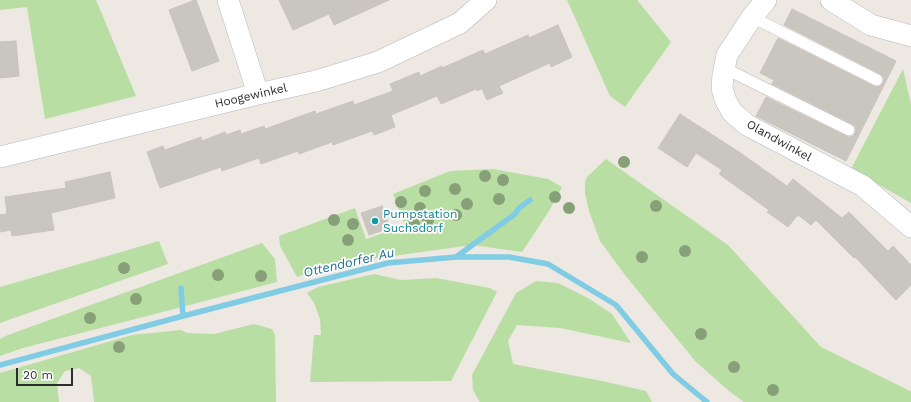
<!DOCTYPE html>
<style>
body{margin:0}
#map{position:relative;width:911px;height:402px;overflow:hidden;background:#ede8e1;font-family:"Work Sans",sans-serif}
canvas{display:block}
.scale{position:absolute;left:16px;top:368px;width:57px;height:18px;box-sizing:border-box;border:2px solid #2d2d2d;border-top:0;padding-left:5px;font-size:12px;line-height:14px;white-space:nowrap;color:#2d2d2d;-webkit-text-stroke:3px #fff;paint-order:stroke}
</style>
<div id="map">
<canvas width="911" height="402"></canvas>
<div class="scale">20 m</div>
</div>
<script>
const ctx = document.querySelector('canvas').getContext('2d');
ctx.lineJoin = 'round';
function fill(path, color) {
  ctx.fillStyle = color;
  ctx.fill(path, 'evenodd');
}
function shape(rows) {
  const path = new Path2D();
  for (const r of rows) {
    path.moveTo(r[0], r[1]);
    for (let i = 2; i < r.length; i += 2) path.lineTo(r[i], r[i + 1]);
  }
  return path;
}
function strokePath(path, color, width, dash) {
  ctx.strokeStyle = color;
  ctx.lineWidth = width;
  ctx.lineCap = dash ? 'butt' : 'round';
  ctx.setLineDash(dash || []);
  ctx.stroke(path);
}
function label(font, color, halo, rows, align = 'center') {
  ctx.font = font + ' "Work Sans",sans-serif';
  ctx.lineWidth = 3.5;
  ctx.setLineDash([]);
  ctx.textBaseline = 'middle';
  ctx.strokeStyle = halo;
  ctx.fillStyle = color;
  for (const [text, x, y, turn = 0] of rows) {
    ctx.save();
    ctx.translate(x, y);
    ctx.rotate((+turn || 0) * Math.PI / 180);
    ctx.textAlign = isNaN(turn) ? turn : align;
    if (halo) ctx.strokeText(text, 0, 0);
    ctx.fillText(text, 0, 0);
    ctx.restore();
  }
}
const green = shape([
 [0,0,96,0,136,96,45,119,27,7,0,10],
 [567,0,637,0,671,42,625,107,610,96],
 [903,69,911,104,911,203,851,169],
 [606,159,728,245,821,347,910,391,911,391,911,402,744,402,729,391,696,362,625,275,600,241,589,211,585,193,585,182,587,177],
 [493,169,548,179,562,187,549,211,522,252,472,245,364,260,324,268,297,277,280,246,279,236,355,208,366,239,405,226,393,194,450,171],
 [159,241,168,264,0,323,0,287],
 [262,243,275,259,277,282,182,307,23,348,0,356,0,339,8,335],
 [374,274,401,280,436,278,490,288,497,292,451,381,310,382,314,335,321,335,320,319,314,303,307,293,318,287],
 [536,281,558,283,588,298,612,314,631,343,560,328,517,325,508,341,513,364,602,381,646,391,652,402,480,402,479,401,473,390,472,375,516,293],
 [254,324,272,329,275,335,276,402,94,402,91,376,79,368,65,371,57,383,59,402,0,402,0,373,132,335,181,330,187,333,214,334]
]);
const stream = shape([
 [456,257,515,214,519,208,530,200],
 [181,288,183,316],
 [0,365,183,316,388,263,456,257,509,257,548,264,616,305,673,374,707,402]
]);
const building = shape([
 [195,0,196,0,219,61,192,71,169,10,195,0],
 [279,0,389,0,334,25,329,14,293,30,279,0],
 [792,9,896,61,846,161,756,116,766,97,846,136,849,137,853,136,855,133,856,130,855,126,852,124,772,84,774,80,760,73,778,38,874,86,877,87,880,86,883,83,884,79,883,77,880,74,784,25,792,9],
 [558,25,572,57,551,67,550,63,499,86,503,93,487,100,482,89,477,91,476,89,441,104,437,96,391,115,395,127,374,135,372,131,333,145,332,142,299,154,298,151,261,164,259,158,222,171,221,167,160,188,147,152,163,146,165,150,201,137,202,141,225,132,226,135,240,130,241,134,264,126,265,129,315,111,316,114,353,101,354,105,393,91,390,84,419,72,420,76,442,66,442,68,483,50,485,54,528,35,529,38,558,25],
 [16,41,19,76,0,78,0,42,16,41],
 [680,114,739,152,787,186,793,179,842,218,849,212,888,251,893,246,911,265,911,285,896,300,855,257,854,258,816,220,811,225,798,215,788,227,767,212,769,210,719,174,722,170,696,153,687,167,658,148,680,114],
 [110,172,115,198,51,213,54,230,12,236,11,230,0,232,0,215,7,214,5,197,66,188,65,182,110,172],
 [382,206,390,228,369,235,361,213,382,206]
]);
const lane = shape([
 [752,17,877,80],
 [724,68,849,130]
]);
const street = shape([
 [228,0,258,94],
 [766,0,752,17,727,55,723,75,722,88,725,99,732,112,747,125,863,186,911,227],
 [831,0,871,25,911,36],
 [0,157,258,94,316,81,378,62,460,23,486,0]
]);
const trees = [
 [624,162],
 [485,176],
 [503,180],
 [455,189],
 [425,191],
 [555,197],
 [499,199],
 [401,202],
 [467,204],
 [656,206],
 [420,208],
 [569,208],
 [456,215],
 [334,220],
 [428,220],
 [353,224],
 [414,224],
 [348,240],
 [685,251],
 [642,257],
 [124,268],
 [218,275],
 [261,276],
 [136,299],
 [90,318],
 [701,334],
 [119,347],
 [734,367],
 [773,390]
];
const markers = [
 [375,221,4,"#0f9aa8"]
];
const streetNames = [
 ["Hoogewinkel",251,96,-13],
 ["Olandwinkel",779,141,29]
];
const cultureNames = [
 ["Pumpstation",383,214],
 ["Suchsdorf",383,228]
];
const waterNames = [
 ["Ottendorfer Au",349,263,-13]
];
fill(green, '#b9dea4');
strokePath(stream, '#80cce4', 5.5);
fill(building, '#c9c6bf');
strokePath(building, '#c9c3bb', 1);
strokePath(lane, '#b5b7bf', 12);
strokePath(street, '#b5b7bf', 22);
strokePath(lane, '#fff', 11);
strokePath(street, '#fff', 21);
ctx.fillStyle = '#87a078';
for (const [x, y] of trees) {
  ctx.beginPath();
  ctx.arc(x, y, 6, 0, 2 * Math.PI);
  ctx.fill();
}
for (const [x, y, r, color] of markers) {
  const dot = new Path2D();
  dot.arc(x, y, r, 0, 2 * Math.PI);
  ctx.fillStyle = color;
  ctx.fill(dot);
  strokePath(dot, '#fff', 1.5);
}
label('12px', '#2d2d2d', '#fff', streetNames);
label('12px', '#0d838f', '#fff', cultureNames, 'left');
label('italic 13px', '#1b6e93', '#fff', waterNames);
</script>
